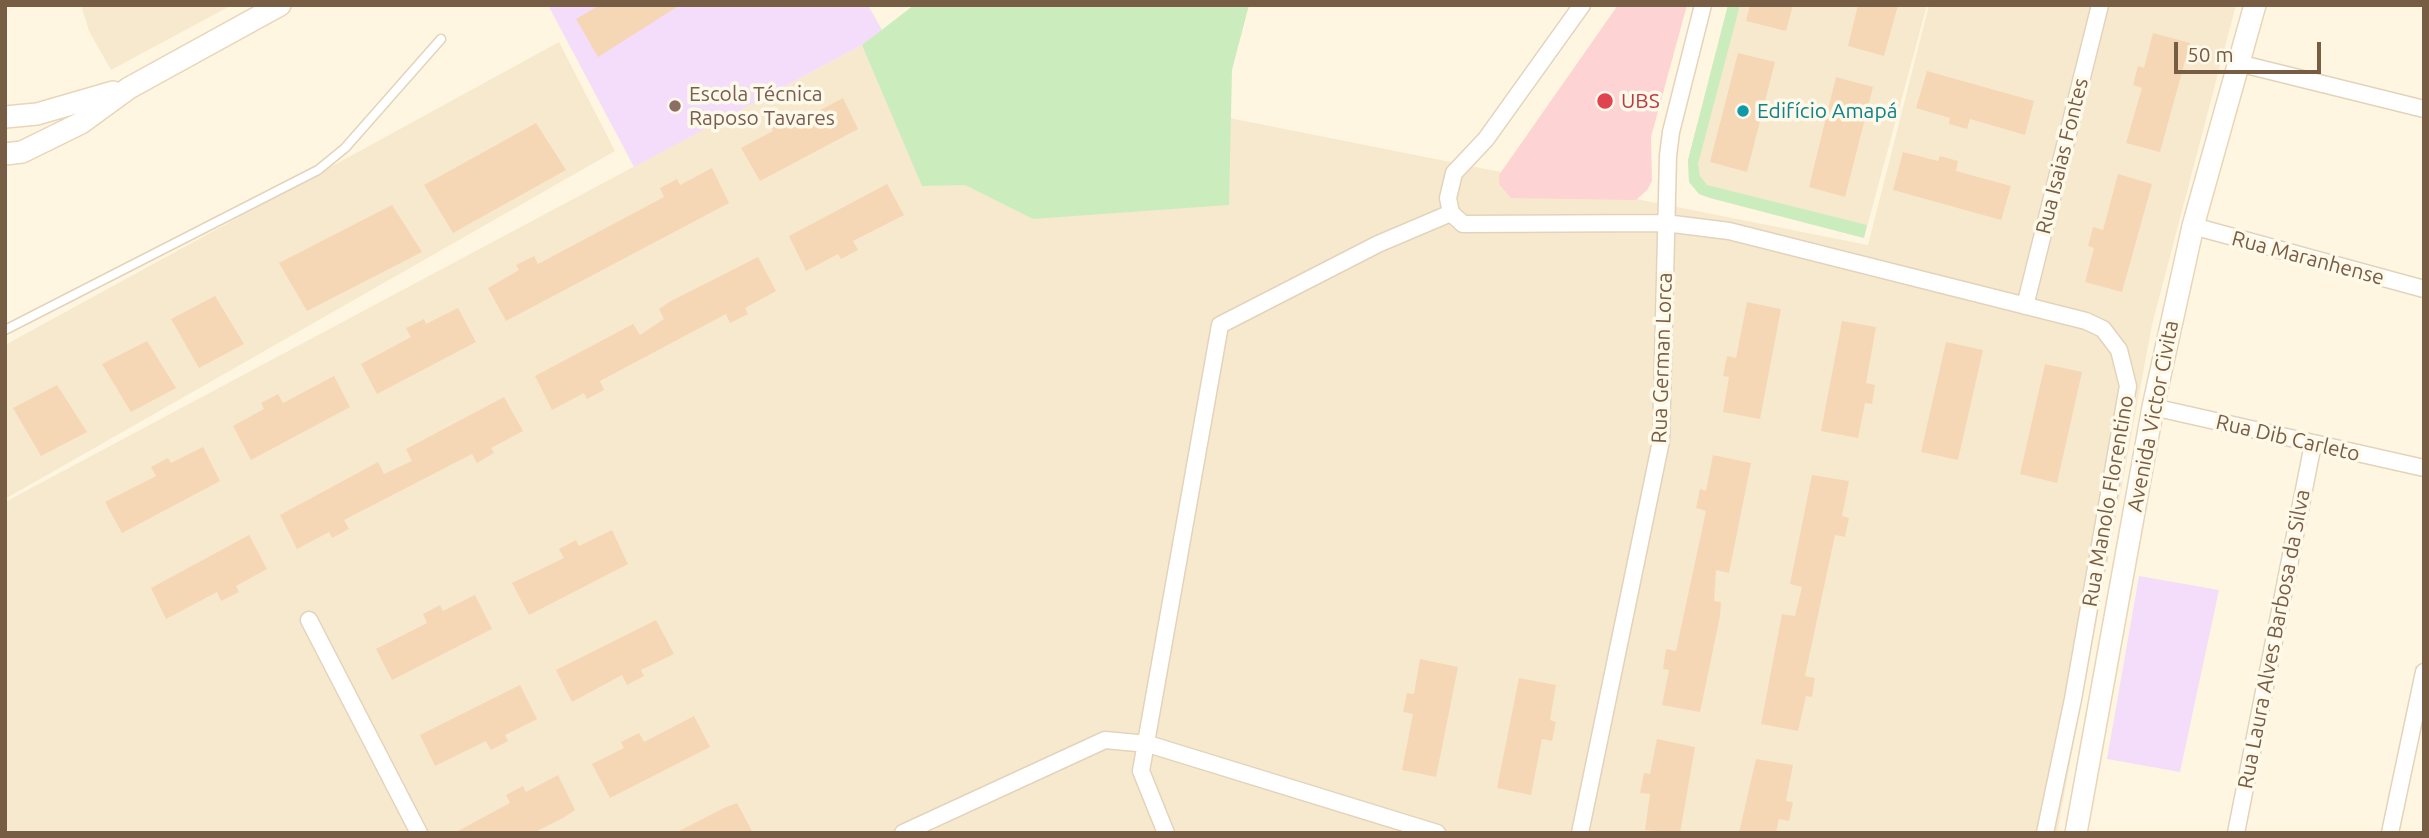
<!DOCTYPE html>
<meta charset="utf-8">
<style>
body{margin:0}
#map{position:relative;width:2429px;height:838px;overflow:hidden;background:#fef6e0;font-family:Ubuntu,sans-serif}
canvas{display:block}
.frame{position:absolute;inset:0;border:7px solid #785d45;pointer-events:none}
.scale{position:absolute;left:2174px;top:42px;width:147px;height:32px;box-sizing:border-box;border:4px solid #785d45;border-top:0;padding-left:9px;font-size:21px;line-height:24px;white-space:nowrap;color:#785d45;-webkit-text-stroke:5px #fff9e9;paint-order:stroke}
</style>
<div id="map">
<canvas width="2429" height="838"></canvas>
<div class="frame"></div>
<div class="scale">50 m</div>
</div>
<script>
const ctx = document.querySelector('canvas').getContext('2d');
ctx.lineJoin = 'round';
function fill(path, color) {
  ctx.fillStyle = color;
  ctx.fill(path, 'evenodd');
}
function shape(rows) {
  const path = new Path2D();
  for (const r of rows) {
    path.moveTo(r[0], r[1]);
    for (let i = 2; i < r.length; i += 2) path.lineTo(r[i], r[i + 1]);
  }
  return path;
}
function strokePath(path, color, width, dash) {
  ctx.strokeStyle = color;
  ctx.lineWidth = width;
  ctx.lineCap = dash ? 'butt' : 'round';
  ctx.setLineDash(dash || []);
  ctx.stroke(path);
}
function label(font, color, halo, rows, align = 'center') {
  ctx.font = font + ' Ubuntu,sans-serif';
  ctx.lineWidth = 7;
  ctx.setLineDash([]);
  ctx.textBaseline = 'middle';
  ctx.strokeStyle = halo;
  ctx.fillStyle = color;
  for (const [text, x, y, turn = 0] of rows) {
    ctx.save();
    ctx.translate(x, y);
    ctx.rotate((+turn || 0) * Math.PI / 180);
    ctx.textAlign = isNaN(turn) ? turn : align;
    if (halo) ctx.strokeText(text, 0, 0);
    ctx.fillText(text, 0, 0);
    ctx.restore();
  }
}
const residential = shape([
 [81,5,232,5,111,70,89,31],
 [1728,5,1927,5,1864,238,1710,198,1699,194,1689,182,1688,160],
 [1929,5,2236,5,2152,325,2057,833,13,833,5,829,5,502,862,45,1868,245],
 [559,42,615,151,5,499,5,345]
]);
const education = shape([
 [548,5,868,5,882,30,862,45,634,167],
 [2139,576,2219,590,2180,772,2107,759]
]);
const medical = shape([
 [1618,5,1687,5,1651,137,1652,181,1647,190,1636,200,1511,198,1499,184,1499,175]
]);
const green = shape([
 [914,5,1249,5,1232,70,1229,205,1033,219,965,185,922,186,862,45],
 [1728,5,1740,5,1698,164,1700,176,1707,185,1867,225,1864,238,1710,198,1699,194,1689,182,1688,160]
]);
const building = shape([
 [600,5,680,5,598,57,576,19],
 [1750,5,1793,5,1786,31,1746,21],
 [1858,5,1898,5,1884,56,1848,46],
 [2153,33,2190,43,2160,152,2126,143,2142,88,2133,85,2138,66,2144,68],
 [1738,53,1775,62,1747,172,1710,162],
 [1927,71,2034,101,2025,135,1970,119,1967,129,1949,124,1950,118,1916,108],
 [1836,77,1873,87,1845,197,1809,187],
 [843,98,858,129,760,181,741,148,773,131,770,125,787,116,792,125],
 [536,123,566,170,453,233,424,185],
 [1903,152,1938,161,1940,156,1958,161,1956,171,2011,186,2001,220,1893,190],
 [712,168,729,203,506,321,488,288,519,270,516,265,534,256,538,264,664,197,660,188,677,179,680,185],
 [2118,174,2152,184,2122,292,2085,282,2094,248,2088,246,2093,227,2103,230],
 [887,184,904,215,853,241,858,250,841,259,838,254,806,271,789,236],
 [392,205,422,252,307,311,279,263],
 [758,257,776,291,745,308,748,314,730,323,726,314,600,381,604,390,587,399,584,393,552,410,535,376,633,324,640,335,664,319,659,309,671,301],
 [215,296,244,344,199,368,171,319],
 [1747,302,1781,309,1760,419,1723,412,1729,377,1723,376,1727,356,1736,358],
 [458,308,476,342,377,394,361,364,411,337,406,328,424,319,426,324],
 [1842,321,1876,327,1866,383,1875,385,1872,404,1865,403,1858,438,1821,431],
 [147,341,176,388,131,412,102,364],
 [1946,342,1983,350,1958,460,1921,452],
 [2045,364,2082,372,2057,483,2020,474],
 [334,376,350,407,251,460,233,426,264,409,261,403,278,394,283,403],
 [57,385,87,432,41,456,13,408],
 [504,397,523,431,491,448,494,453,477,463,472,454,344,520,349,529,332,538,329,532,297,549,280,515,378,462,384,474,412,461,406,449],
 [203,447,220,481,122,533,105,502,156,476,151,467,168,458,171,463],
 [1713,455,1751,463,1729,573,1716,570,1714,601,1721,602,1720,616,1700,712,1662,705,1669,670,1663,669,1666,649,1676,651,1706,511,1696,508,1700,489,1706,491],
 [1812,475,1849,481,1842,516,1849,518,1845,537,1835,535,1805,676,1815,678,1812,697,1806,696,1798,731,1761,724,1782,614,1795,616,1802,587,1790,584],
 [612,530,628,564,529,615,512,583,564,558,559,549,576,540,579,546],
 [249,535,267,569,236,586,239,592,221,601,217,592,166,619,151,588],
 [475,595,492,629,392,680,376,649,427,623,423,614,440,605,443,611],
 [656,620,674,654,641,670,644,676,627,685,622,675,572,702,556,670],
 [1420,659,1458,667,1436,777,1402,770,1413,714,1403,712,1407,693,1414,694],
 [1519,678,1556,685,1550,720,1556,722,1552,741,1542,739,1531,795,1497,788],
 [520,685,537,719,505,735,508,741,491,750,486,741,435,766,420,735],
 [694,716,710,747,610,798,592,764,624,748,621,742,639,733,644,742],
 [1657,739,1695,747,1680,833,1645,830,1650,794,1640,793,1644,773,1650,774],
 [1756,759,1793,765,1786,801,1793,802,1789,821,1779,819,1776,833,1739,833],
 [558,775,575,810,563,818,533,833,454,833,510,803,506,795,523,786,526,792],
 [737,803,753,833,675,833,724,808]
]);
const lane = shape([
 [5,330,318,170,345,148,441,39]
]);
const street = shape([
 [1582,5,1486,139,1454,173,1448,198,1451,213,1463,224,1665,223,1729,231,2086,321,2103,329,2119,350,2128,386,2073,699,2045,833],
 [2238,63,2424,109],
 [2193,226,2424,289],
 [2025,306,2100,5],
 [2153,407,2424,468],
 [309,620,419,833],
 [903,833,1105,740,1148,744,1437,833],
 [1166,833,1141,771,1220,325,1378,244,1451,213],
 [1580,833,1661,441,1668,156,1671,132,1703,5],
 [2236,833,2313,444],
 [2390,833,2424,672]
]);
const secondary = shape([
 [5,117,37,114,113,92],
 [5,154,22,152,81,123,129,88,280,5],
 [2076,833,2153,407,2193,226,2255,5]
]);
const markers = [
 [1605,101,9,"#e0444e"],
 [675,106,7,"#8d6e63"],
 [1743,111,7,"#0f9aa8"]
];
const educationNames = [
 ["Escola Técnica",689,94],
 ["Raposo Tavares",689,118]
];
const healthNames = [
 ["UBS",1621,101]
];
const cultureNames = [
 ["Edifício Amapá",1757,111]
];
const streetNames = [
 ["Rua Isaias Fontes",2062,156,-76],
 ["Rua Maranhense",2308,258,15],
 ["Rua German Lorca",1662,358,-88],
 ["Avenida Victor Civita",2153,416,-79],
 ["Rua Dib Carleto",2288,438,13],
 ["Rua Manolo Florentino",2108,501,-80],
 ["Rua Laura Alves Barbosa da Silva",2274,639,-79]
];
fill(residential, '#f7e9ce');
fill(education, '#f3ddfa');
fill(medical, '#fdd3d3');
fill(green, '#cbedbe');
fill(building, '#f6d7b5');
strokePath(lane, '#e3d3bb', 11);
strokePath(street, '#e3d3bb', 19);
strokePath(secondary, '#e9d5b9', 24);
strokePath(lane, '#fff', 8);
strokePath(street, '#fff', 16);
strokePath(secondary, '#fff', 21);
for (const [x, y, r, color] of markers) {
  const dot = new Path2D();
  dot.arc(x, y, r, 0, 2 * Math.PI);
  ctx.fillStyle = color;
  ctx.fill(dot);
  strokePath(dot, '#fff9e9', 2.5);
}
label('21px', '#785e54', '#fff9e9', educationNames, 'left');
label('21px', '#be3a42', '#fff9e9', healthNames, 'left');
label('21px', '#0d838f', '#fff9e9', cultureNames, 'left');
label('21px', '#785d45', '#fff9e9', streetNames);
</script>
